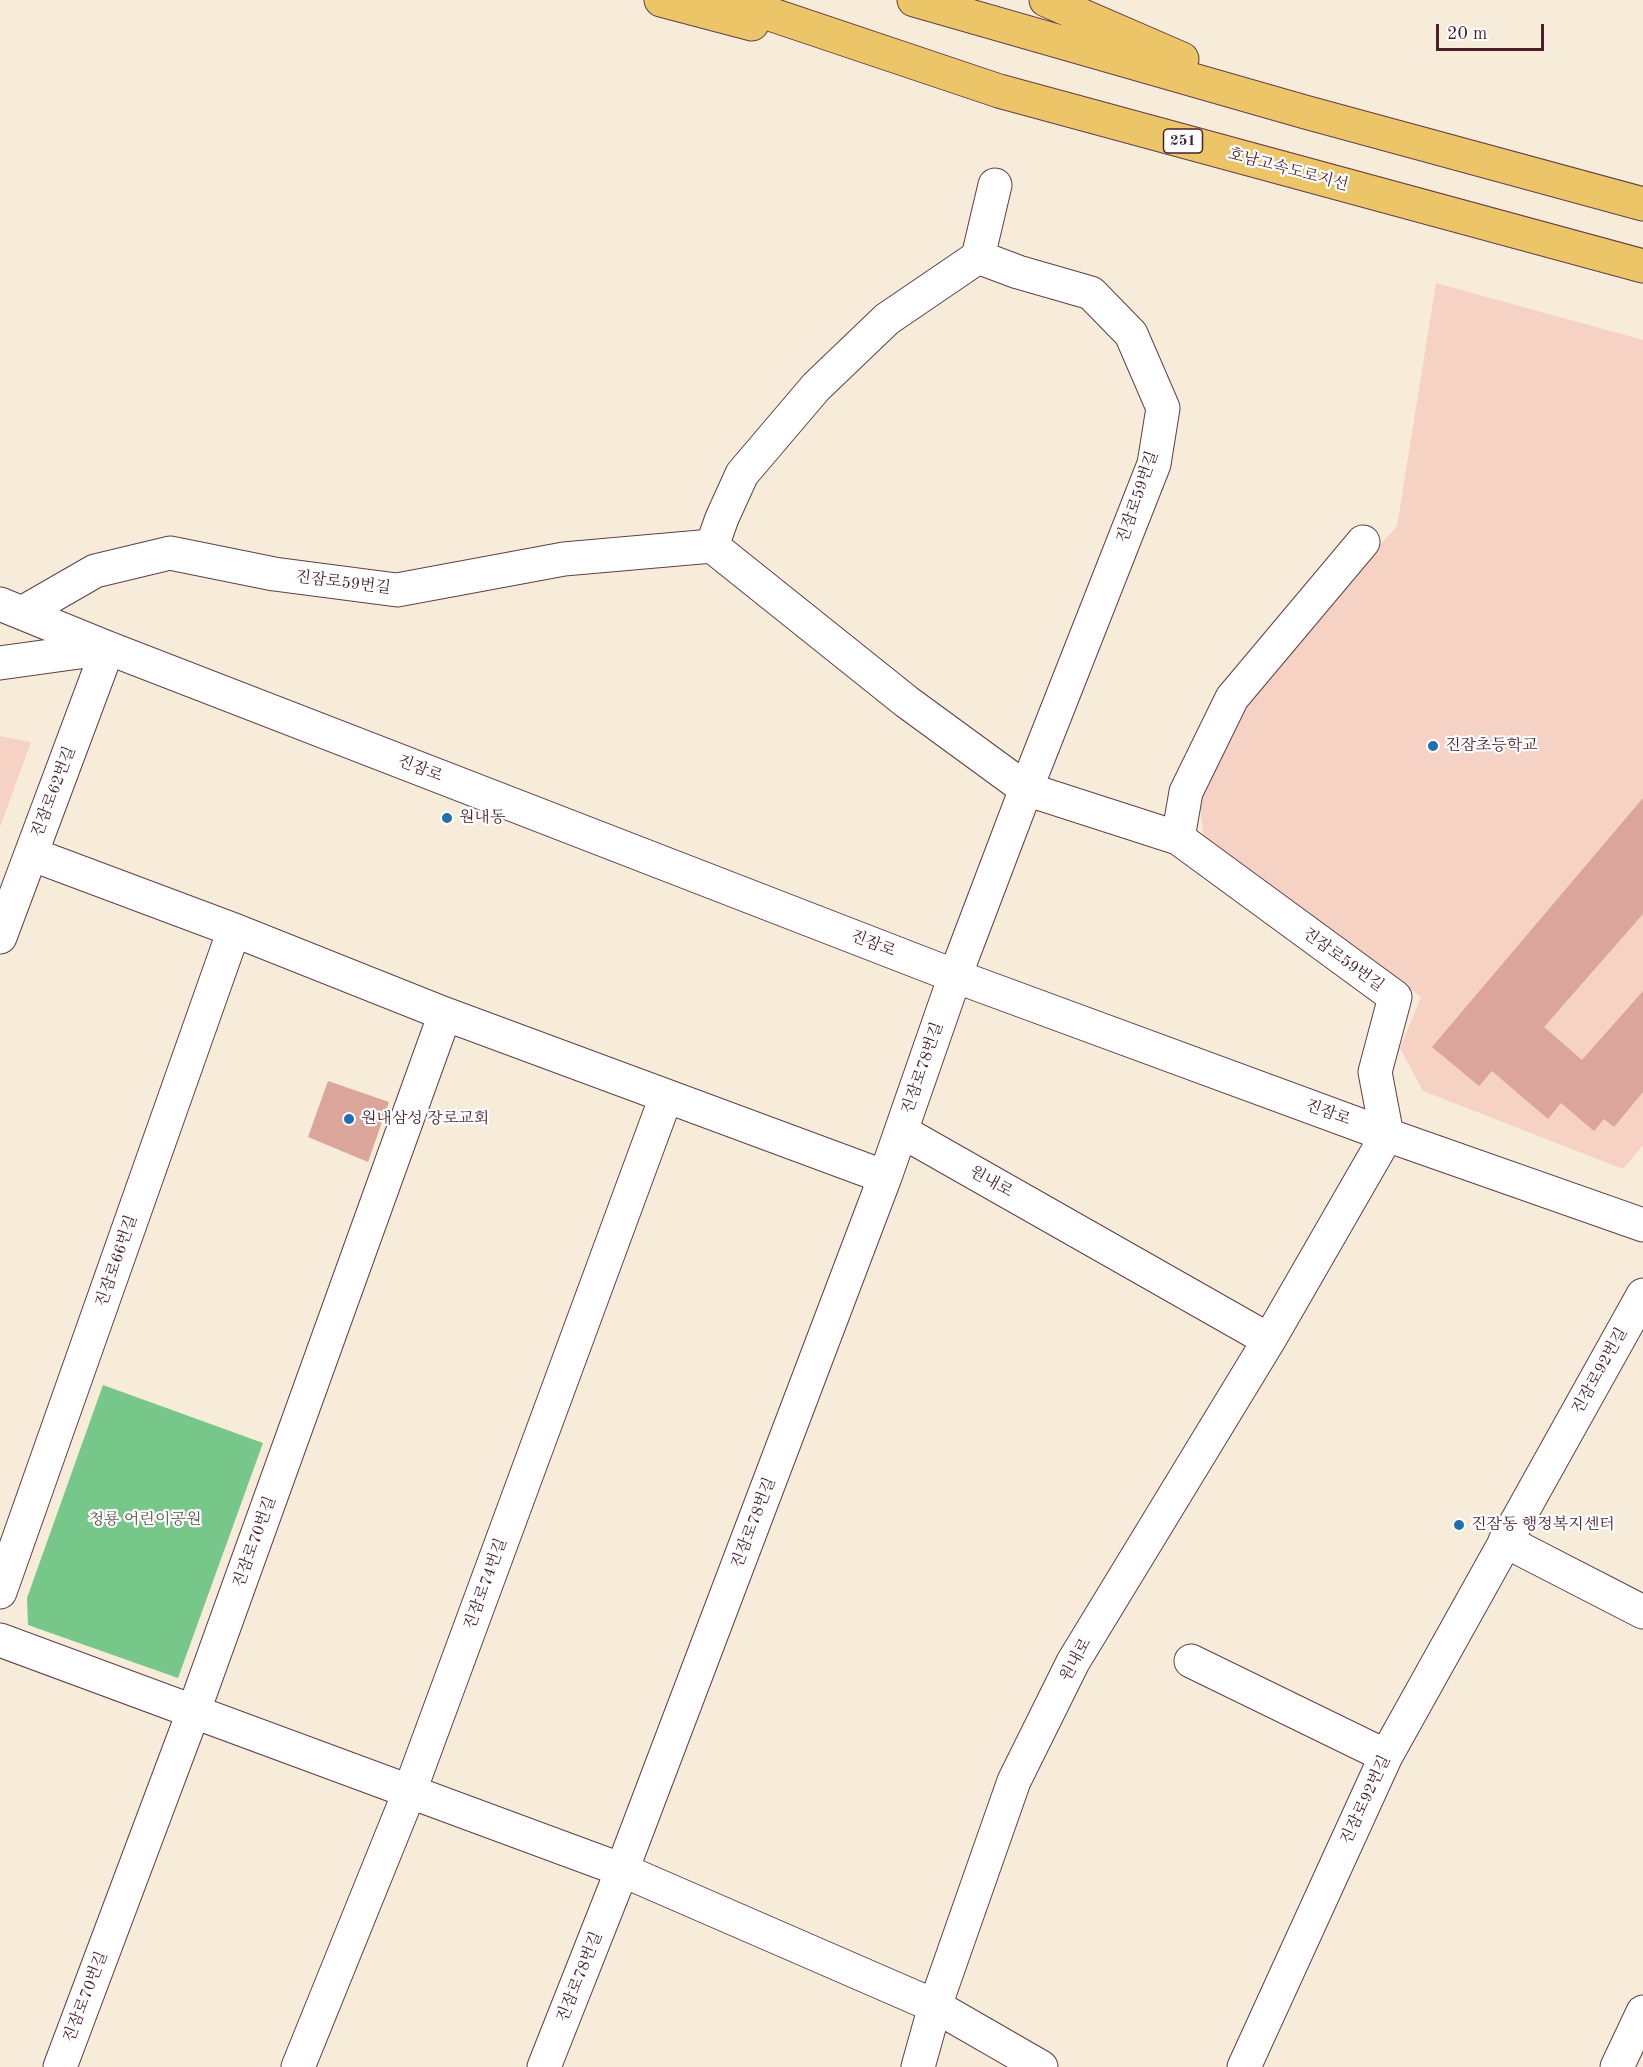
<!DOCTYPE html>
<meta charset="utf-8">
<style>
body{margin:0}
#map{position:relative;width:1643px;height:2067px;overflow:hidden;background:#f6ecd9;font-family:"Old Standard TT",serif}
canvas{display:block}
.scale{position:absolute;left:1436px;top:24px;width:108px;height:27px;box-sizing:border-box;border:3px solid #4a1f2b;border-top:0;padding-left:8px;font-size:18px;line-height:21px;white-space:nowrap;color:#4a1f2b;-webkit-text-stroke:4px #fff;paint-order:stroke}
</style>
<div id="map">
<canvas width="1643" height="2067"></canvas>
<div class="scale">20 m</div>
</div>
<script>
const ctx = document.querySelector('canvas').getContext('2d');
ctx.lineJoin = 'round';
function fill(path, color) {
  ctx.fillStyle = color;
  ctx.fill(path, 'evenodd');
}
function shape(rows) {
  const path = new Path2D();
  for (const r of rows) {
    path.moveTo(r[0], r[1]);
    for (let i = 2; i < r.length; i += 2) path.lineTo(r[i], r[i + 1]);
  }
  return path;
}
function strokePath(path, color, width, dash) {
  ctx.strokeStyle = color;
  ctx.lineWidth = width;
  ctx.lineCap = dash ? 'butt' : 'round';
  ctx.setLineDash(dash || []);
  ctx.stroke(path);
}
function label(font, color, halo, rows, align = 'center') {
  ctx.font = font + ' "Old Standard TT","Noto Serif KR",serif';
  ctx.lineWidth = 4.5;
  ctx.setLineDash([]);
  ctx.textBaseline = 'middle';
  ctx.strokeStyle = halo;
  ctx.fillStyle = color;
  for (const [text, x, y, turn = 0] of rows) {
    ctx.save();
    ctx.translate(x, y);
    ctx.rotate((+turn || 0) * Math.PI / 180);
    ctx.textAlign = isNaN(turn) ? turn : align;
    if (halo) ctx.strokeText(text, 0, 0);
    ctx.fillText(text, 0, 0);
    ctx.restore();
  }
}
const built = shape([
 [1436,283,1643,340,1643,1145,1623,1169,1423,1091,1400,1048,1421,997,1204,843,1199,795,1248,696,1397,526],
 [0,736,31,742,0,827]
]);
const green = shape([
 [103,1385,263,1443,178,1678,28,1625,27,1598]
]);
const building = shape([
 [1643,798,1643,914,1544,1027,1582,1060,1643,991,1643,1092,1614,1127,1604,1119,1594,1131,1561,1103,1548,1119,1492,1071,1479,1086,1432,1047],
 [328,1081,389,1102,368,1162,308,1137]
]);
const minor = shape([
 [995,185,978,257,887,319,816,387,742,474,722,518,712,546,907,702,1026,789,1178,838,1395,997,1375,1072,1387,1135],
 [0,604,108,648,955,976,1387,1135,1643,1225],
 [22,613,95,571,170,553,274,574,397,590,564,559,712,546],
 [0,663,108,648,0,937],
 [1178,838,1186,792,1232,698,1363,542],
 [31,854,234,930,445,1014,885,1177],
 [901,1131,1269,1340],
 [1505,1541,1643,1612],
 [0,1592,234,930],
 [0,1640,622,1870,935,2006,1041,2067],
 [1191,1661,1386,1756],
 [60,2067,193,1713,445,1014],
 [298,2067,409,1793,666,1097],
 [544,2067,622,1870,885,1177,955,976,1026,789,1154,464,1163,408,1131,334,1091,293,1018,272,978,257],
 [918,2067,935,2006,1014,1781,1073,1662,1269,1340,1387,1135],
 [1244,2067,1386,1756,1643,1295],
 [1617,2067,1643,2012]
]);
const highway = shape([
 [661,0,752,24],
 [728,0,999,91,1643,266],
 [914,0,1305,112,1643,204],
 [1046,0,1182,59]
]);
const markers = [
 [1433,746,6,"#1f6fb2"],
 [447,818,6,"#1f6fb2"],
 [349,1119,6,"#1f6fb2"],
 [1459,1525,6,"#1f6fb2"]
];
const shields = [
 [1183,141,39]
];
const shieldNames = [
 ["251",1183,141]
];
const streetNames = [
 ["호남고속도로지선",1288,170,15],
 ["진잠로59번길",1138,497,-71],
 ["진잠로59번길",343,583,7],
 ["진잠로",420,769,21],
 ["진잠로62번길",54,792,-69],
 ["진잠로",873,944,21],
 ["진잠로59번길",1343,960,36],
 ["진잠로78번길",923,1068,-71],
 ["진잠로",1328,1113,20],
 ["원내로",991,1182,29],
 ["진잠로66번길",117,1261,-71],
 ["진잠로92번길",1600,1371,-61],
 ["진잠로78번길",754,1523,-69],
 ["진잠로70번길",255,1542,-70],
 ["진잠로74번길",486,1584,-70],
 ["원내로",1076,1660,-61],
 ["진잠로92번길",1366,1800,-65],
 ["진잠로78번길",580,1977,-68],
 ["진잠로70번길",86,1997,-69]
];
const poiNames = [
 ["진잠초등학교",1445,746],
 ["원내동",459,818],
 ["원내삼성 장로교회",361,1119],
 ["진잠동 행정복지센터",1471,1525]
];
const parkNames = [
 ["청룡 어린이공원",145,1520]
];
fill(built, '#f6d2c5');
fill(green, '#76c789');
fill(building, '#dba59b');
strokePath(minor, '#643e45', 35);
strokePath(highway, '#643e45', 35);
strokePath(minor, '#fff', 33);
strokePath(highway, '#ecc569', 33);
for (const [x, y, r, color] of markers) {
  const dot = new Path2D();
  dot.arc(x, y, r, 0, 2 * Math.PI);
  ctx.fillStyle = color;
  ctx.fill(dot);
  strokePath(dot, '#fff', 2);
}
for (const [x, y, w] of shields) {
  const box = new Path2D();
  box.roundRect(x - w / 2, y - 12, w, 24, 4.5);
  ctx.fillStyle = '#fff';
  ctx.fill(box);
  strokePath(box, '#4a1f2b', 1.5);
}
label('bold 15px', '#4a1f2b', null, shieldNames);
label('16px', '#4a1f2b', '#fff', streetNames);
label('16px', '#4a1f2b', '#fff', poiNames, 'left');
label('16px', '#595a4c', '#fff', parkNames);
</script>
